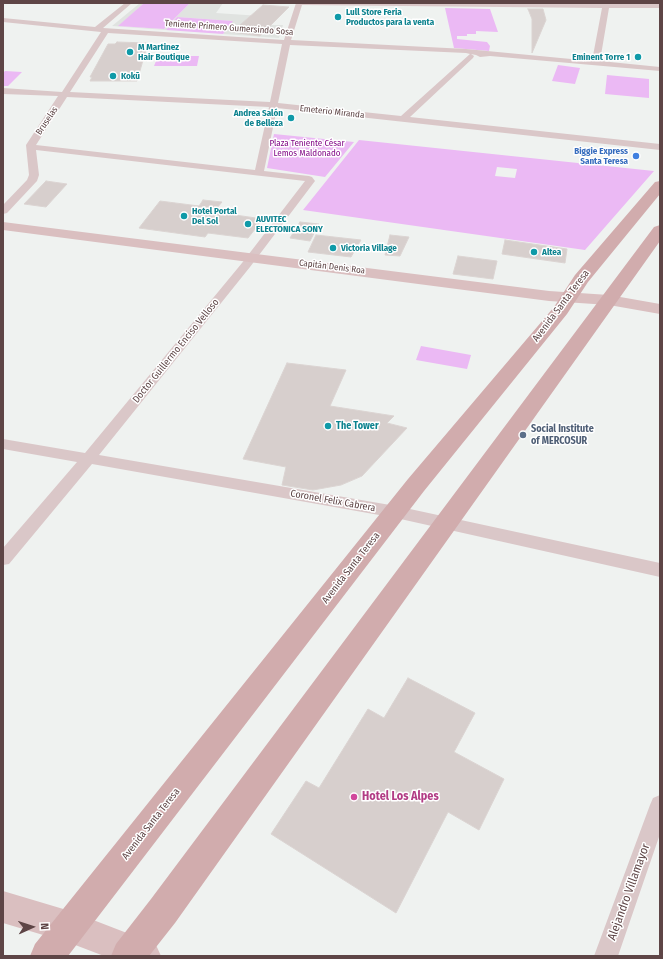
<!DOCTYPE html>
<meta charset="utf-8">
<style>
body{margin:0}
#map{position:relative;width:663px;height:959px;overflow:hidden;background:#eff2f0;font-family:"Fira Sans Condensed",sans-serif}
canvas{display:block}
.frame{position:absolute;inset:0;border:4px solid #5e4546;pointer-events:none}
.north{position:absolute;left:12px;top:907px;width:40px;height:40px;-webkit-text-stroke:3px #fff;paint-order:stroke;rotate:87deg;font-size:11px;font-weight:700;line-height:16px;text-align:center;color:#5e4546}
.north::after{content:'';display:block;margin:auto;width:14px;height:18px;background:#5e4546;clip-path:polygon(50% 0,100% 100%,50% 72%,0 100%)}
</style>
<div id="map">
<canvas width="663" height="959"></canvas>
<div class="frame"></div>
<div class="north">N</div>
</div>
<script>
const ctx = document.querySelector('canvas').getContext('2d');
ctx.lineJoin = 'round';
function fill(path, color) {
  ctx.fillStyle = color;
  ctx.fill(path, 'evenodd');
}
function shape(rows) {
  const path = new Path2D();
  for (const r of rows) {
    path.moveTo(r[0], r[1]);
    for (let i = 2; i < r.length; i += 2) path.lineTo(r[i], r[i + 1]);
  }
  return path;
}
function strokePath(path, color, width, dash) {
  ctx.strokeStyle = color;
  ctx.lineWidth = width;
  ctx.lineCap = dash ? 'butt' : 'round';
  ctx.setLineDash(dash || []);
  ctx.stroke(path);
}
function label(font, color, halo, rows, align = 'center') {
  ctx.font = font + ' "Fira Sans Condensed",sans-serif';
  ctx.lineWidth = 3;
  ctx.setLineDash([]);
  ctx.textBaseline = 'middle';
  ctx.strokeStyle = halo;
  ctx.fillStyle = color;
  for (const [text, x, y, turn = 0] of rows) {
    ctx.save();
    ctx.translate(x, y);
    ctx.rotate((+turn || 0) * Math.PI / 180);
    ctx.textAlign = isNaN(turn) ? turn : align;
    if (halo) ctx.strokeText(text, 0, 0);
    ctx.fillText(text, 0, 0);
    ctx.restore();
  }
}
const education = shape([
 [140,3,144,3,119,26,164,29,190,3,223,3,216,13,261,16,233,32,260,35,267,25,283,25,279,38,223,34,232,21,177,17,166,30,112,26]
]);
const green = shape([
 [144,3,190,3,164,29,118,26],
 [445,8,490,9,498,32,476,31,476,34,467,34,467,36,457,36,457,39,487,42,490,46,489,51,454,48],
 [177,17,233,21,223,34,166,30],
 [158,56,199,56,197,66,154,66],
 [558,65,580,68,575,84,552,81],
 [5,71,22,72,8,86,3,86,3,73],
 [607,75,649,79,649,98,605,94],
 [274,134,354,142,325,177,267,168],
 [359,140,654,171,585,250,303,210],
 [497,167,517,169,515,178,495,176],
 [421,346,471,355,467,369,416,360]
]);
const building = shape([
 [263,5,289,7,260,36,232,32,263,5],
 [528,9,543,9,546,20,532,53,532,19,528,9],
 [117,42,148,43,137,81,90,81,92,77,90,77,108,44,115,44,117,42],
 [46,181,67,184,46,207,24,204,46,181],
 [203,200,222,202,217,208,224,209,221,213,263,219,248,238,208,233,205,237,139,228,160,201,199,206,203,200],
 [300,222,319,224,310,241,290,238,300,222],
 [316,235,361,240,351,257,308,252,316,235],
 [390,235,409,237,400,256,385,255,390,235],
 [505,240,567,249,565,263,502,254,505,240],
 [458,256,497,261,493,279,453,274,458,256],
 [287,363,346,370,330,406,394,416,387,423,407,428,362,476,341,485,313,490,282,485,286,467,243,459,287,363],
 [408,678,475,713,454,752,504,779,479,830,448,812,396,913,271,834,306,781,319,788,368,709,384,718,408,678]
]);
const street = shape([
 [125,3,132,3,103,28,284,40,296,3,660,4,660,8,609,8,600,61,660,67,660,71,490,56,480,57,476,55,471,54,474,56,473,58,410,117,660,144,660,150,277,108,264,171,309,176,312,177,315,181,250,267,99,455,396,506,660,563,660,577,396,518,92,464,9,564,3,565,3,548,77,462,3,449,3,439,85,453,242,263,305,181,36,150,39,175,37,181,7,213,3,214,3,205,27,180,29,175,26,145,58,96,3,94,3,88,62,92,101,32,3,22,3,18,95,27,125,3],
 [302,5,602,8,592,61,466,49,291,40,302,5],
 [108,33,282,44,270,102,70,92,108,33],
 [290,45,466,53,470,54,401,116,278,103,290,45],
 [67,97,269,107,255,170,36,145,67,97],
 [660,795,660,834,618,956,594,956,650,805,653,798,660,795]
]);
const secondary = shape([
 [3,222,549,291,609,295,660,304,660,314,609,305,549,301,3,230,3,222],
 [3,891,70,911,145,940,156,945,161,956,104,956,70,943,3,923,3,891]
]);
const primary = shape([
 [660,181,660,194,588,282,567,314,424,491,68,956,30,956,35,944,408,479,554,307,575,275,655,182,660,181],
 [660,225,660,241,175,923,149,956,111,956,116,944,151,899,654,227,660,225]
]);
const markers = [
 [338,17,4,"#0f9aa8"],
 [130,52,4,"#0f9aa8"],
 [638,57,4,"#0f9aa8"],
 [113,76,4,"#0f9aa8"],
 [291,118,4,"#0f9aa8"],
 [636,156,4,"#3f7fe0"],
 [184,216,4,"#0f9aa8"],
 [248,224,4,"#0f9aa8"],
 [333,248,4,"#0f9aa8"],
 [534,252,4,"#0f9aa8"],
 [328,426,4,"#0f9aa8"],
 [523,435,4,"#5c6f8a"],
 [354,797,4,"#d1479c"]
];
const farCulturenames = [
 ["Lull Store Feria",346,12],
 ["Productos para la venta",346,22],
 ["M Martinez",138,47],
 ["Hair Boutique",138,57],
 ["Eminent Torre 1",630,57,"right"],
 ["Kokū",121,76],
 ["Andrea Salón",283,113,"right"],
 ["de Belleza",283,123,"right"],
 ["Hotel Portal",192,211],
 ["Del Sol",192,221],
 ["AUVITEC",256,219],
 ["ELECTONICA SONY",256,229],
 ["Victoria Village",341,248],
 ["Altea",542,252]
];
const farStreetnames = [
 ["Teniente Primero Gumersindo Sosa",229,28,4],
 ["Emeterio Miranda",332,112,6],
 ["Bruselas",47,121,-56],
 ["Capitán Denis Roa",332,267,7]
];
const farParknames = [
 ["Plaza Teniente César",307,143],
 ["Lemos Maldonado",307,153]
];
const farShopnames = [
 ["Biggie Express",628,151],
 ["Santa Teresa",628,161]
];
const streetNames = [
 ["Avenida Santa Teresa",561,306,-53],
 ["Doctor Guillermo Enciso Velloso",176,351,-51],
 ["Coronel Felix Cabrera",333,501,10],
 ["Avenida Santa Teresa",351,568,-52],
 ["Avenida Santa Teresa",151,824,-52]
];
const cultureNames = [
 ["The Tower",336,426]
];
const serviceNames = [
 ["Social Institute",531,429],
 ["of MERCOSUR",531,441]
];
const nearHotelnames = [
 ["Hotel Los Alpes",362,797]
];
const nearStreetnames = [
 ["Alejandro Villamayor",629,892,-70]
];
fill(education, '#e0e3e0');
fill(green, '#ebb9f4');
fill(building, '#d7cfcd');
strokePath(building, '#dbd4d2', 1);
fill(street, '#dac7c8');
fill(secondary, '#dabfc0');
fill(primary, '#d1acad');
for (const [x, y, r, color] of markers) {
  const dot = new Path2D();
  dot.arc(x, y, r, 0, 2 * Math.PI);
  ctx.fillStyle = color;
  ctx.fill(dot);
  strokePath(dot, '#fff', 1.5);
}
label('bold 9px', '#0d838f', '#fff', farCulturenames, 'left');
label('9px', '#5e4546', '#fff', farStreetnames);
label('9px', '#840d88', '#fff', farParknames);
label('bold 9px', '#366cbe', '#fff', farShopnames, 'right');
label('10px', '#5e4546', '#fff', streetNames);
label('bold 10px', '#0d838f', '#fff', cultureNames, 'left');
label('bold 10px', '#4e5e75', '#fff', serviceNames, 'left');
label('bold 12px', '#b23c85', '#fff', nearHotelnames, 'left');
label('12px', '#5e4546', '#fff', nearStreetnames);
</script>
